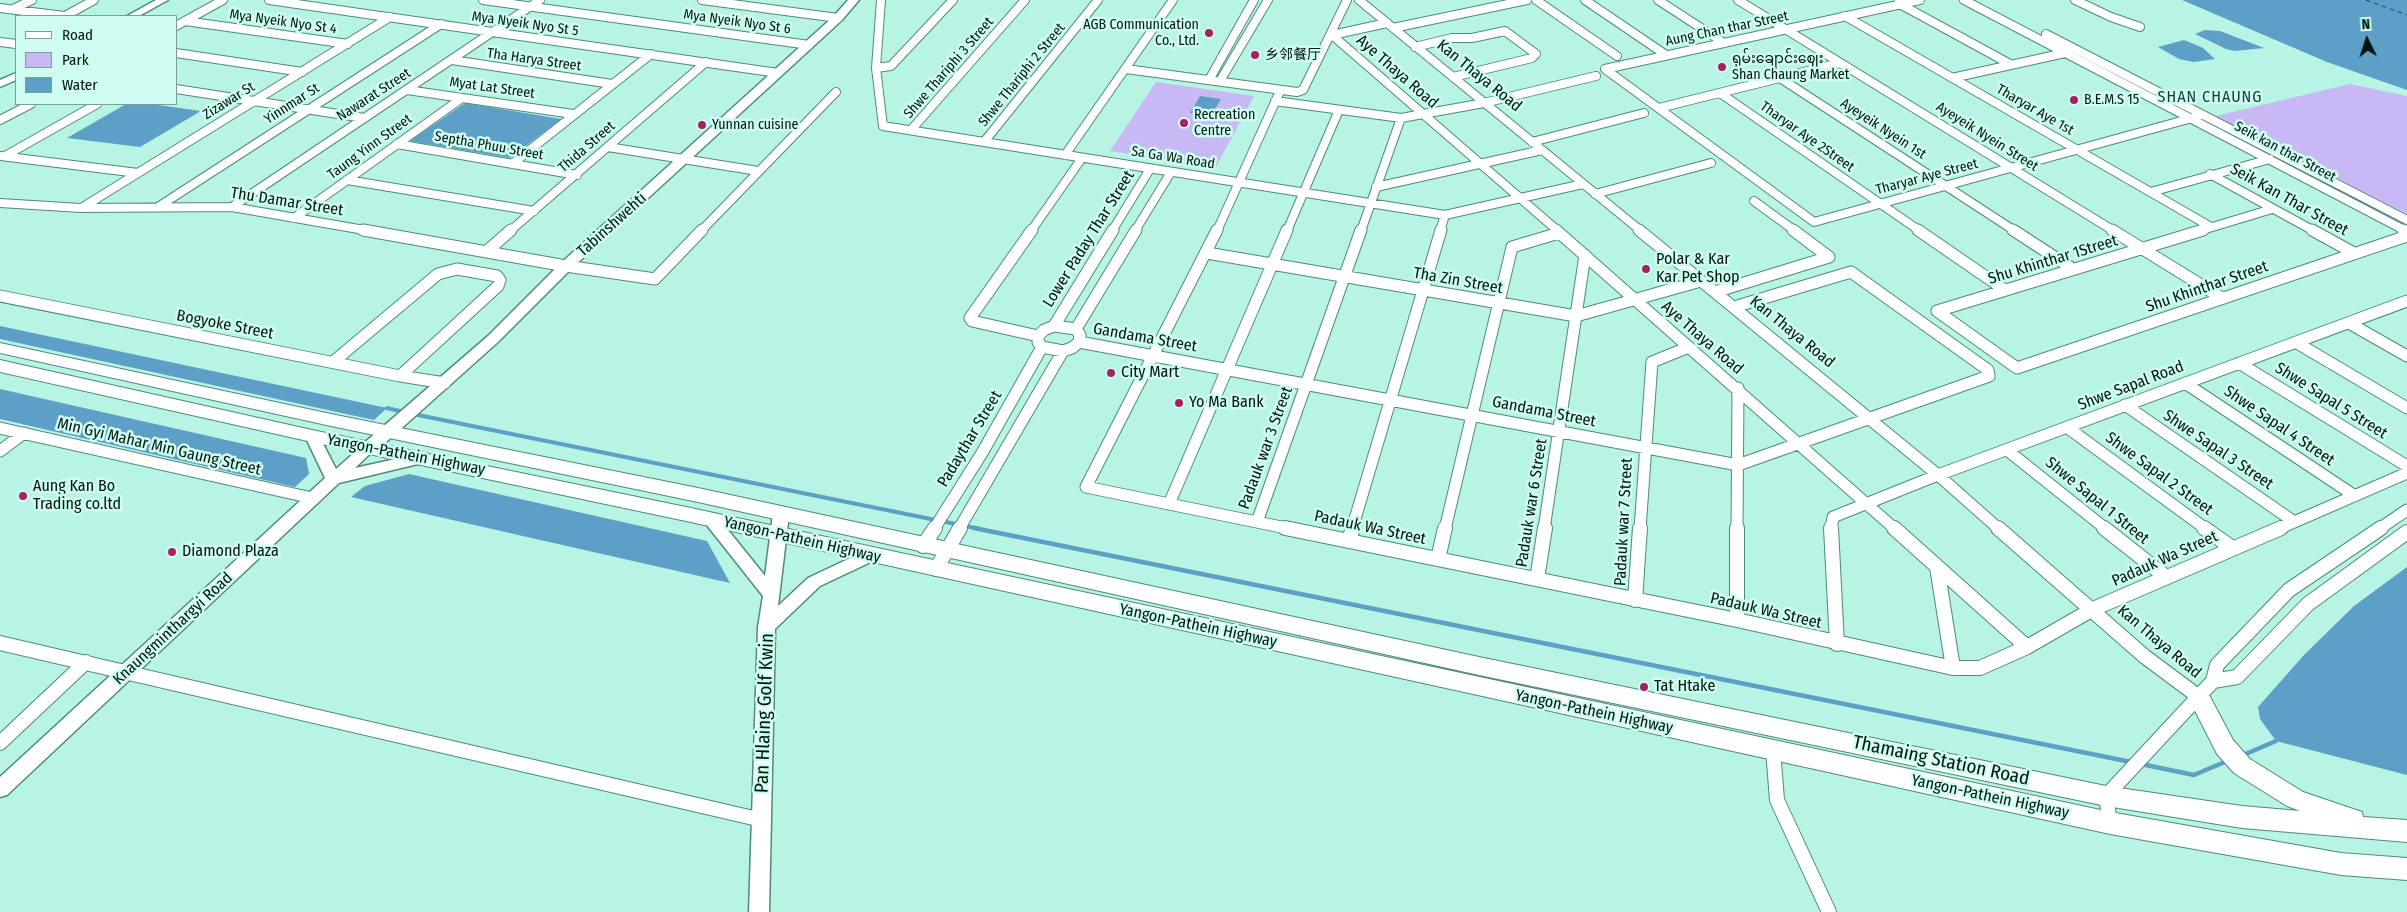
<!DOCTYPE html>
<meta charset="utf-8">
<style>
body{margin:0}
#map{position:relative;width:2407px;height:912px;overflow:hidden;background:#b7f4e4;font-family:"Fira Sans Condensed",sans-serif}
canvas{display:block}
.legend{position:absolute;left:15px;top:15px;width:162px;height:90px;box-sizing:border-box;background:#cefef1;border:1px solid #7ca097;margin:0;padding:6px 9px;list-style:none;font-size:15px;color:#00130f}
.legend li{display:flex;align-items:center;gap:10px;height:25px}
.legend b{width:25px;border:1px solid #7ca097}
.north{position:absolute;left:2342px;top:15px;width:50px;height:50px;-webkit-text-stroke:4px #cefef1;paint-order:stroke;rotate:356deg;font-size:14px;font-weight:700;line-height:20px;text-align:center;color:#00130f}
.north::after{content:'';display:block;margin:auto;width:18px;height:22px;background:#00130f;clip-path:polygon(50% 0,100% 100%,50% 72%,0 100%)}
</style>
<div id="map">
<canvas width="2407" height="912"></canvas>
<ul class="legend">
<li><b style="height:6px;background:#fff"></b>Road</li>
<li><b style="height:14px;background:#c8b9f4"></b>Park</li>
<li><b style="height:14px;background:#5d9fc7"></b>Water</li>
</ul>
<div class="north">N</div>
</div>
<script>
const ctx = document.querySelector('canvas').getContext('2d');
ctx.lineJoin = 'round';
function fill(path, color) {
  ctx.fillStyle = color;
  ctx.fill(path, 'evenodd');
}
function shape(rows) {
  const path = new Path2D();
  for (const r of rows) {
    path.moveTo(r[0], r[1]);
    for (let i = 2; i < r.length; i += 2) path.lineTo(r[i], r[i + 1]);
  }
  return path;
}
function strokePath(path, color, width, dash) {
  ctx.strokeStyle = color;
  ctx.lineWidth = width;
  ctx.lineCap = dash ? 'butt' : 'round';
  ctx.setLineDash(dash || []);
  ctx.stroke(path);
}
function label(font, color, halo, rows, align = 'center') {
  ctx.font = font + ' "Fira Sans Condensed","Noto Sans SC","Noto Sans Myanmar",sans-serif';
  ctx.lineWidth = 5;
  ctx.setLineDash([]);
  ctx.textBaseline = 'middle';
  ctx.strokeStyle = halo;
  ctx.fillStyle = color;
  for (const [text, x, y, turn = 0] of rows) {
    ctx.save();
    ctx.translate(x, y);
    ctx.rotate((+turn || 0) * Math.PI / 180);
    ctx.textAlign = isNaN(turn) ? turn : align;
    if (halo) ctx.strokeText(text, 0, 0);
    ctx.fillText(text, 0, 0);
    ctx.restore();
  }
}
const green = shape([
 [1156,82,1254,96,1216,167,1110,151],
 [2350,84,2407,96,2407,214,2212,117]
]);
const water = shape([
 [2182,0,2407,0,2407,90,2327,62],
 [2205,30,2220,31,2264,48,2235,51,2226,49,2195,34],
 [2184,40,2203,48,2215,59,2194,62,2179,59,2158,47],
 [1200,96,1221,99,1211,116,1190,113],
 [465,103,561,119,510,158,410,141],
 [126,104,151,104,201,111,140,147,67,138],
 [0,326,387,408,374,420,0,339],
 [0,389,306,458,309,474,295,487,0,419],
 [409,474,707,541,730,583,351,497,365,486],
 [2407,567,2407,775,2276,741,2260,719,2258,707,2304,655,2354,606]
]);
const streamFar1 = shape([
 [387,408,404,412],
 [413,414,980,529]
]);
const stream = shape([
 [974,528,2131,762],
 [2241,756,2276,741],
 [2141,764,2194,775,2227,761]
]);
const ferry = shape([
 [2366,0,2407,15]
]);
const minorFar2 = shape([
 [269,0,778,73],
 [483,0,809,45],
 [702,0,838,18],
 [881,0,876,68,883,126,1445,215,1583,184],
 [1359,0,1641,231],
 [1536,0,1617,56],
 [1585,0,1666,55],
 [1658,0,1724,43],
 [1738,0,2114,231],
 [1920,0,1605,69,1814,222,2203,115],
 [1964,0,2406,231],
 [2075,0,2111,17,2140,27],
 [1898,3,2010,64],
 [0,8,64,16],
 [13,9,32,0],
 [65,16,94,0],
 [1845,16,2211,227],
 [185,21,348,44],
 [176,26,223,0],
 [1393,28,1527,0],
 [2046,34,2407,220],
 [1332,35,1558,231],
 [1332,35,1387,23],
 [0,42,16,44],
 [1415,47,1452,38,1472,38,1505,31,1536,54,1532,58,1453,77],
 [176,53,302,72],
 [452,60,612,84],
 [876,68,891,66,953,0],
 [1126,69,1297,92,1303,90,1347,0],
 [1780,78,2015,231],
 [1952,78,2065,53],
 [1209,80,1254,0],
 [1220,81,1268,0],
 [176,89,364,118],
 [407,90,573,114],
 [1720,93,1920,231],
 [1275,101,1401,118,1484,103,1596,76],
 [1659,108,1840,63],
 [0,120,31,104],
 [911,130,1025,0],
 [984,142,1098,0],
 [1532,142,1644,113],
 [397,144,577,175],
 [608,147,758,171],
 [1065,155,1173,0],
 [0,156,138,173],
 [5,156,97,104],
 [512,164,651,54],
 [2210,174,2314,231],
 [347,180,534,211],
 [1376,187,1542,150],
 [2151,192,2270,159],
 [1595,194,1711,163],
 [1754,201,1795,231],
 [0,203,81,208,232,207,370,231],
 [83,207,390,17],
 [158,207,441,24],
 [232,207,540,0],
 [294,218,462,98],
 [510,231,706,62],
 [701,231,836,92],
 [1031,231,1082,158],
 [1112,231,1150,169],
 [1135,231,1171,172],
 [1217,231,1280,91],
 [1287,231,1339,110],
 [1361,231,1401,118],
 [1440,231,1445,215],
 [2199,231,2272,209]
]);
const minorFar1 = shape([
 [363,230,566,266,655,279,702,230],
 [1032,230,970,318,972,321,1038,336],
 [1217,230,1086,487,1291,529],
 [1556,230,1895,529],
 [1639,230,1938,475,1999,529],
 [1793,230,1829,257],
 [1918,230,2005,290],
 [2013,230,2073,269],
 [2112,230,2222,298],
 [2203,230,1937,311,2017,368,2407,236],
 [2312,230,2354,253],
 [2403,230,2407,232],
 [486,252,511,230],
 [1207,253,1576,316,1701,281],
 [1715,292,1829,257],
 [0,296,400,376,445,383],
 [2349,323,2407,356],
 [1054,326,1113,230],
 [1054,326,1076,329,1080,335,1079,342,1072,348,1063,351,1042,347,1038,342,1038,336,1044,330,1054,326],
 [1076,329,1136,230],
 [1079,342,1738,465,1989,376,1988,370,1851,272,1734,307],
 [2297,343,2407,408],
 [333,362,438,274,457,269,497,276,500,280,498,286,400,376],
 [2239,363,2407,466],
 [2185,383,2355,496],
 [2125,405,2293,521],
 [0,428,312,498],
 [2068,428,2206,529],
 [2007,450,2106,529],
 [0,451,24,433],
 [1169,504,1287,230],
 [1257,522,1361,230],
 [934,529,982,453,1042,347],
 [959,529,1063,351],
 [1352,529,1441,230],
 [1445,529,1512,247,1559,233],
 [1544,529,1585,255],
 [1640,529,1652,362,1689,347],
 [1737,529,1738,388],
 [1831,529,1833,517,1938,475,2407,301],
 [2278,529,2407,473],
 [2379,529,2407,510]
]);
const minor = shape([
 [1285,528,1737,620,1953,668,1980,668,2027,647,2093,609,2281,528],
 [1831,528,1837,644],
 [1894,528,2027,647],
 [1998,528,2144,656,2199,697],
 [2104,528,2166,577],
 [2204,528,2231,547],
 [1349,540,1353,528],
 [923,546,935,528],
 [1438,559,1445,528],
 [1937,567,1953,668],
 [936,569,960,528],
 [1537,579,1545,528],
 [1635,600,1640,528],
 [1737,620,1737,528],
 [0,643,762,820],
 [2213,681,2237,677,2308,604,2407,532],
 [0,743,86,662],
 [1773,750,1777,800,1829,912],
 [2110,823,2106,796,2213,681,2217,665,2289,590,2381,528]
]);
const tertiary = shape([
 [156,0,168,0,139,16,127,16,156,0],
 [16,73,16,80,0,87,0,80,16,73],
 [312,431,317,432,336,469,364,444,369,443,376,448,355,468,422,453,427,454,430,458,427,462,422,463,339,483,7,795,0,797,0,777,325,478,305,436,312,431],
 [781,508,787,510,789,514,778,606,808,578,865,551,877,551,879,555,877,559,820,586,775,629,769,912,749,912,758,627,763,596,702,519,704,515,710,513,716,515,765,576,773,514,775,510,781,508]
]);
const secondary = shape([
 [848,0,859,0,842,20,571,269,498,342,375,452,363,452,361,448,363,444,488,336,561,263,834,16,848,0]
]);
const primary = shape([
 [0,343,331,414,698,488,1479,657,2106,786,2242,806,2300,811,2287,806,2234,773,2217,754,2188,697,2191,691,2199,688,2207,691,2233,740,2250,759,2303,792,2362,812,2363,817,2407,820,2407,842,2242,828,2106,806,1479,675,698,502,331,426,0,353,0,343],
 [0,360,312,430,686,507,2110,812,2341,853,2407,858,2407,880,2341,875,2110,834,686,521,312,442,0,372,0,360]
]);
const markers = [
 [1209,33,5,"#a91f63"],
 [1255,55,5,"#a91f63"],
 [1722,67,5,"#a91f63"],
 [2074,100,5,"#a91f63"],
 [1184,123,5,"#a91f63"],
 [702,125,5,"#a91f63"],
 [1646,269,5,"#a91f63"],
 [1111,373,5,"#a91f63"],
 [1179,403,5,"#a91f63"],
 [23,496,5,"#a91f63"],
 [172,552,5,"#a91f63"],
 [1644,687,5,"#a91f63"]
];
const farStreetnames = [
 ["Mya Nyeik Nyo St 4",283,22,8],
 ["Mya Nyeik Nyo St 6",737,22,8],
 ["Mya Nyeik Nyo St 5",525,24,8],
 ["Aung Chan thar Street",1727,29,-12],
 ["Tha Harya Street",534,60,8],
 ["Shwe Thariphi 3 Street",949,68,-49],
 ["Shwe Thariphi 2 Street",1022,75,-51],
 ["Myat Lat Street",492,88,8],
 ["Nawarat Street",374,95,-33],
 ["Zizawar St",229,101,-32],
 ["Yinnmar St",292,104,-33],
 ["Tharyar Aye 1st",2035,110,30],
 ["Ayeyeik Nyein 1st",1883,129,33],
 ["Tharyar Aye 2Street",1807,137,35],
 ["Ayeyeik Nyein Street",1987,137,32],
 ["Septha Phuu Street",489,146,10],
 ["Taung Yinn Street",370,147,-36],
 ["Thida Street",587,147,-41],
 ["Seik kan thar Street",2285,152,28],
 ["Sa Ga Wa Road",1173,158,9],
 ["Tharyar Aye Street",1927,177,-15]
];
const farPoinames = [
 ["AGB Communication",1199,25,"right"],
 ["Co., Ltd.",1199,41,"right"],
 ["乡邻餐厅",1265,55],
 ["ရှမ်းချောင်းဈေး",1732,59],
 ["Shan Chaung Market",1732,75],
 ["B.E.M.S 15",2084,100],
 ["Recreation",1194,115],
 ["Centre",1194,131],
 ["Yunnan cuisine",712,125]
];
const streetNames = [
 ["Aye Thaya Road",1397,72,41],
 ["Kan Thaya Road",1479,76,39],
 ["Seik Kan Thar Street",2289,200,29],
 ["Thu Damar Street",287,202,9],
 ["Tabinshwehti",612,225,-42],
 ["Lower Paday Thar Street",1089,239,-58],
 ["Shu Khinthar 1Street",2053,260,-17],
 ["Tha Zin Street",1458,281,10],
 ["Shu Khinthar Street",2207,287,-19],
 ["Bogyoke Street",225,325,11],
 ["Kan Thaya Road",1792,332,39],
 ["Gandama Street",1145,338,10],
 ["Aye Thaya Road",1702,338,41],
 ["Shwe Sapal Road",2131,386,-21],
 ["Shwe Sapal 5 Street",2331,401,32],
 ["Gandama Street",1544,412,11],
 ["Shwe Sapal 4 Street",2279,426,34],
 ["Padaythar Street",970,439,-59],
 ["Min Gyi Mahar Min Gaung Street",159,447,13],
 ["Padauk war 3 Street",1266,448,-70],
 ["Shwe Sapal 3 Street",2218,450,34],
 ["Yangon-Pathein Highway",406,455,11],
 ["Shwe Sapal 2 Street",2159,474,36],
 ["Shwe Sapal 1 Street",2097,501,39],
 ["Padauk war 6 Street",1532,503,-81],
 ["Padauk war 7 Street",1624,522,-87],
 ["Padauk Wa Street",1370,528,12],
 ["Yangon-Pathein Highway",802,540,13],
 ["Padauk Wa Street",2165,559,-24],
 ["Padauk Wa Street",1766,611,13],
 ["Yangon-Pathein Highway",1198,626,12],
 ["Knaungminthargyi Road",173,629,-43],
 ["Kan Thaya Road",2159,642,40],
 ["Yangon-Pathein Highway",1594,712,12],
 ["Yangon-Pathein Highway",1990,797,12]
];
const farQuarternames = [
 ["SHAN CHAUNG",2210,98]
];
const poiNames = [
 ["Polar & Kar",1656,260],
 ["Kar Pet Shop",1656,278],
 ["City Mart",1121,373],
 ["Yo Ma Bank",1189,403],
 ["Aung Kan Bo",33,487],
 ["Trading co.ltd",33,505],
 ["Diamond Plaza",182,552],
 ["Tat Htake",1654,687]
];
const nearStreetnames = [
 ["Pan Hlaing Golf Kwin",765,713,-88],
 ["Thamaing Station Road",1941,761,12]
];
fill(green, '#c8b9f4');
fill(water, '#5d9fc7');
strokePath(streamFar1, '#5d9fc7', 4);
strokePath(stream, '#5d9fc7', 4.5);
strokePath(ferry, '#124763', 1, [4.5, 4]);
strokePath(minorFar2, '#4f8a7c', 10);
strokePath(minorFar1, '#4f8a7c', 13);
strokePath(minor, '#4f8a7c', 16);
strokePath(tertiary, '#4f8a7c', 3);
strokePath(secondary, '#4f8a7c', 3);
strokePath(primary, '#4f8a7c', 2);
strokePath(minorFar2, '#fff', 8);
strokePath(minorFar1, '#fff', 11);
strokePath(minor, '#fff', 14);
fill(tertiary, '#fff');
fill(secondary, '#fff');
fill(primary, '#fff');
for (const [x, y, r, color] of markers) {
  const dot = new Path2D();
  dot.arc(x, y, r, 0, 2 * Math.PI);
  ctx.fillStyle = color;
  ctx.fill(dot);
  strokePath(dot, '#cefef1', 2);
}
label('14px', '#00130f', '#cefef1', farStreetnames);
label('14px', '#00130f', '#cefef1', farPoinames, 'left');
label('16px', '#00130f', '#cefef1', streetNames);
ctx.letterSpacing = '1px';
label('16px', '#134137', '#cefef1', farQuarternames);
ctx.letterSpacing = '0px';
label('16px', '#00130f', '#cefef1', poiNames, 'left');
label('19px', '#00130f', '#cefef1', nearStreetnames);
</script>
